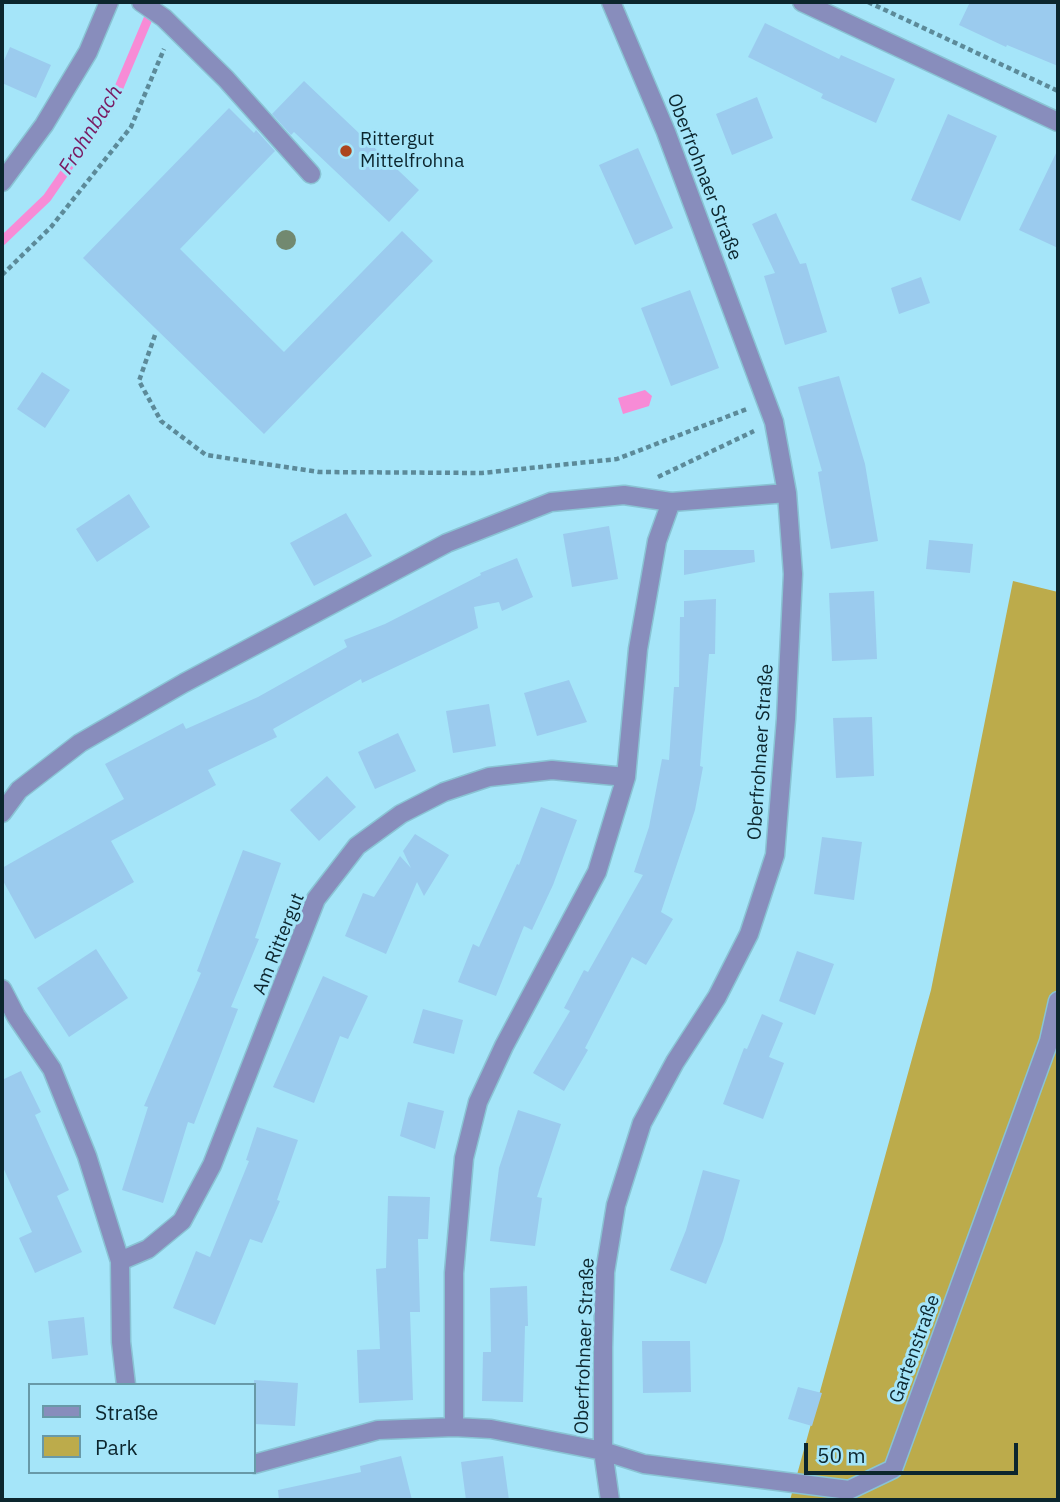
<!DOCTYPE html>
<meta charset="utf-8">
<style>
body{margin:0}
#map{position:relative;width:1060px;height:1502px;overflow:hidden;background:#a5e5f9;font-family:"IBM Plex Sans",sans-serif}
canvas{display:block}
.frame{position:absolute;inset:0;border:4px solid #0c262e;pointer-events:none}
.legend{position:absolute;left:28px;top:1383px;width:228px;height:91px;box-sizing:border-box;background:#a5e5f9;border:2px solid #6899a8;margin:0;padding:9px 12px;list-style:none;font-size:21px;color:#0c262e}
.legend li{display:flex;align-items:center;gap:14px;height:35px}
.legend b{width:35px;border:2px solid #6899a8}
.scale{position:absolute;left:804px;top:1443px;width:214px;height:32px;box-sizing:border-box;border:4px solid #0c262e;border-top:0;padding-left:9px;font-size:21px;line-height:24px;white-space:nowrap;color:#0c262e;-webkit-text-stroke:5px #a5e5f9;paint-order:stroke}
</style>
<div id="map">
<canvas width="1060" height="1502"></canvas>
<div class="frame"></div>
<ul class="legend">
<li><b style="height:9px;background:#888dbc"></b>Straße</li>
<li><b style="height:19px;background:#bcab4b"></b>Park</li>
</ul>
<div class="scale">50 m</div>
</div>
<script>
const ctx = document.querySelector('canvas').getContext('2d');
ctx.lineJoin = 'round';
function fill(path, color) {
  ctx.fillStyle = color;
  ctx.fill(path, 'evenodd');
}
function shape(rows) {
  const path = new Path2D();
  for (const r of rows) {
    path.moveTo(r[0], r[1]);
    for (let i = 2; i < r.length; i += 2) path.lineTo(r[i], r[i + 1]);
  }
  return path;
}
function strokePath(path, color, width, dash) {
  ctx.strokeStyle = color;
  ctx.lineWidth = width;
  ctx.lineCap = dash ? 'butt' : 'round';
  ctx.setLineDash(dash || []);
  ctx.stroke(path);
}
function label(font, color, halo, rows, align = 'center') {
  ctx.font = font + ' "IBM Plex Sans",sans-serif';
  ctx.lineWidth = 6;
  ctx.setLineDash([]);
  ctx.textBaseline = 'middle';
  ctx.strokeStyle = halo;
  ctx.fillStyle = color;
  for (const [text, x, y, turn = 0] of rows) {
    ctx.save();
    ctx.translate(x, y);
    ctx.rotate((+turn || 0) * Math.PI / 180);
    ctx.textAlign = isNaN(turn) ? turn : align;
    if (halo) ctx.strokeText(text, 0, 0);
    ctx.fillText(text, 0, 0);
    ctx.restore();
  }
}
const green = shape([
 [1013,581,1058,592,1058,1500,790,1500,931,990]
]);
const water = shape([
 [645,390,652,396,649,406,623,414,618,398]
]);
const stream = shape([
 [2,241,47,198,112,104,153,7]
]);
const building = shape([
 [970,2,1058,2,1058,66,1007,45,1006,47,959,25],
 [765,23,839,59,841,55,895,79,876,123,821,98,823,94,748,57],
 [10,47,51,65,36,98,2,83,2,65],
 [304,81,419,190,389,222,294,132,291,135,272,114],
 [757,97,773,138,732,155,716,114],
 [229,108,254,133,256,130,275,151,180,249,284,352,402,231,433,261,264,434,83,258],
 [948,114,997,136,960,221,911,200],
 [638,148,673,228,635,245,599,165],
 [1058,149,1058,248,1019,230],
 [776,213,800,264,806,263,827,332,785,345,764,276,775,273,752,224],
 [921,277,930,303,899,314,891,288],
 [690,290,719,368,671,386,641,308],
 [42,372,70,390,45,428,17,409],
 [839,376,865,464,878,541,831,549,818,472,822,471,798,387],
 [129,494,150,527,97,562,76,529],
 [346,513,372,556,314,586,290,543],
 [609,526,618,579,572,587,563,534],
 [929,540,973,544,970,573,926,569],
 [684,550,754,550,755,562,684,575],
 [517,558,533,597,502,611,499,602,474,607,478,628,362,683,361,679,273,729,277,737,208,770,216,785,111,841,134,882,35,939,2,879,2,868,124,799,105,764,183,723,186,729,258,697,347,647,344,640,385,624,481,575,480,573],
 [874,591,877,659,832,661,829,593],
 [716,599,715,654,709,654,700,766,703,767,695,810,661,912,673,919,646,965,632,957,585,1048,588,1050,564,1091,533,1073,570,1011,564,1008,584,970,588,972,643,875,634,872,649,827,662,759,669,760,674,687,679,687,680,617,684,617,684,601],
 [569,680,587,722,537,736,524,693],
 [489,704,496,746,453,753,446,711],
 [872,717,874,776,836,778,833,718],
 [398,733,416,771,375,789,358,752],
 [327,776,356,807,319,841,290,810],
 [541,807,577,820,553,885,532,930,524,926,496,996,458,982,473,944,479,947,517,864,519,865],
 [415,834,449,855,424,896,417,882,386,954,345,936,363,893,374,897,400,856,411,868,403,851],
 [822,837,862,842,854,900,814,894],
 [243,850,281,863,255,938,259,939,231,1007,238,1009,194,1124,188,1122,163,1203,122,1190,148,1107,144,1106,201,973,197,971],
 [96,949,128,998,69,1037,37,988],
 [797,951,834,964,815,1015,779,1001],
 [323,976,368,996,348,1039,340,1036,314,1103,273,1087],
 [423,1009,463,1020,454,1054,413,1043],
 [762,1014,783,1023,769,1057,784,1063,763,1119,723,1104,744,1048,747,1049],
 [21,1071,41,1112,35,1115,69,1190,57,1196,82,1252,35,1273,19,1238,32,1232,2,1165,2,1080],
 [408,1102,444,1111,435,1149,400,1136],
 [518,1110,561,1124,537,1197,542,1198,535,1246,490,1241,499,1168],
 [257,1127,298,1140,277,1200,280,1201,262,1243,250,1239,215,1325,173,1308,196,1251,210,1257,249,1161,246,1160],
 [703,1170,740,1180,723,1241,706,1284,670,1270,686,1230],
 [388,1196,430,1197,428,1239,418,1239,420,1312,410,1312,413,1400,359,1403,357,1350,380,1349,376,1269,386,1268],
 [527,1286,528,1326,525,1326,523,1402,482,1401,483,1352,491,1352,490,1288],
 [84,1317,88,1355,52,1359,48,1321],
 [642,1341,690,1341,691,1392,643,1393],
 [254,1380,298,1383,295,1426,254,1424],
 [798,1387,822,1393,812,1426,788,1419],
 [401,1456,412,1500,279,1500,278,1490,361,1472,360,1466],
 [503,1456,509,1500,466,1500,461,1462]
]);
const path = shape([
 [868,2,1058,91],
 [2,275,51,227,131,127,164,49],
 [155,335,139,381,161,421,206,455,319,472,482,473,617,459,747,409],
 [658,477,754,431]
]);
const minor = shape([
 [141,2,164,18,226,79,311,174],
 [802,2,1058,122],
 [2,182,44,125,88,52,109,2],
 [2,813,19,790,80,743,184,683,447,543,551,502,624,495,671,502,787,493],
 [2,989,16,1016,52,1069,87,1156,120,1261,121,1342,126,1385],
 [120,1261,148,1249,182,1221,212,1165,316,899,357,846,401,814,444,792,489,777,552,770,626,777],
 [454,1427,454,1273,464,1158,478,1102,504,1046,597,872,626,777,638,649,657,541,671,502],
 [254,1464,378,1430,454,1427,491,1429,603,1451,644,1464,849,1490,893,1469,1049,1041,1058,1001],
 [610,1500,603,1451,603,1347,605,1272,616,1205,642,1123,675,1062,717,997,749,934,775,855,786,719,793,574,787,493,774,422,666,132,611,2]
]);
const trees = [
 [286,240]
];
const markers = [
 [346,151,7,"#ac451e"]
];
const poiNames = [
 ["Rittergut",360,140],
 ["Mittelfrohna",360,162]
];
const streetNames = [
 ["Oberfrohnaer Straße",704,177,69],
 ["Oberfrohnaer Straße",761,752,-86],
 ["Am Rittergut",279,944,-68],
 ["Oberfrohnaer Straße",585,1346,-88],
 ["Gartenstraße",915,1349,-70]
];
const waterNames = [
 ["Frohnbach",91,130,-58]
];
fill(green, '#bcab4b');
fill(water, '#f78bd6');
strokePath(stream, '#f78bd6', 9);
fill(building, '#9bcbee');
strokePath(minor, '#89c3d4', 21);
strokePath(path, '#5c8a99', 4.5, [5, 3.5]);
strokePath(minor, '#888dbc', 18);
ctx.fillStyle = '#728970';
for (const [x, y] of trees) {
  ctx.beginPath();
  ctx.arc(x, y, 10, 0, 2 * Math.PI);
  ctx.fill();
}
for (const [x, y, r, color] of markers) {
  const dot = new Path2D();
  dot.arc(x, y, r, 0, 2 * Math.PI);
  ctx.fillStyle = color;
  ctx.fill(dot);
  strokePath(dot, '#a5e5f9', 2.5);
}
label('19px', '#0c262e', '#a5e5f9', poiNames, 'left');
label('19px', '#0c262e', '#a5e5f9', streetNames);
label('italic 21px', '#791a62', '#a5e5f9', waterNames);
</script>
